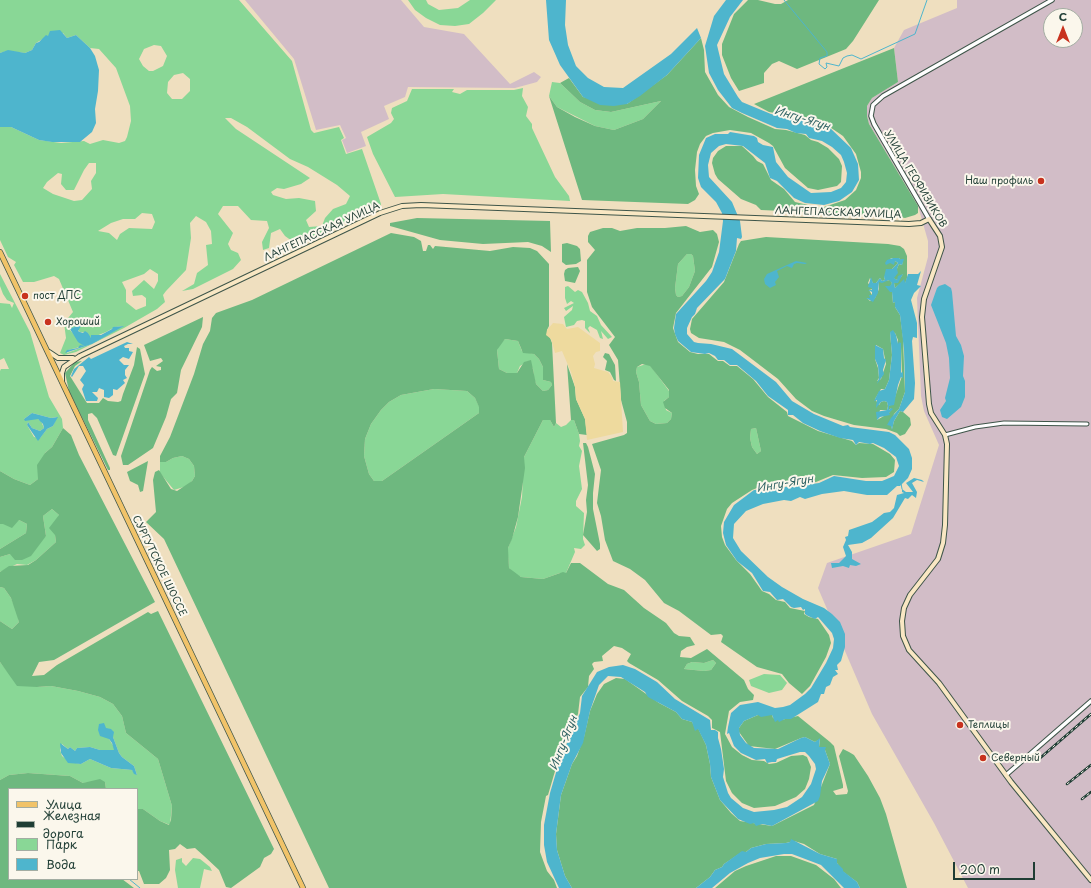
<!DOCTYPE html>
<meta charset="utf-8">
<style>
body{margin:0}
#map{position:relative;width:1091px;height:888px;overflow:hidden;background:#efdfbf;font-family:"Playpen Sans",sans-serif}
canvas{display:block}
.legend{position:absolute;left:8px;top:788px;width:130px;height:92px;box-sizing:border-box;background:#fbf7ec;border:1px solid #a3ada2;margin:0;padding:5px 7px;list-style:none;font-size:12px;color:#1f3d34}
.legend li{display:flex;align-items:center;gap:8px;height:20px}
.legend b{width:20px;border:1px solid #a3ada2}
.north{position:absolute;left:1043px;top:8px;width:40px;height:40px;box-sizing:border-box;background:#fbf7ec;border:1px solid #a3ada2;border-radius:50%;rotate:0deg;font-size:11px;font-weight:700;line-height:16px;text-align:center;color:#1f3d34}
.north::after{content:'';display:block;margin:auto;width:14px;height:18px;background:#c8321e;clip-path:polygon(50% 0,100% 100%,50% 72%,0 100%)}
.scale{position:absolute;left:953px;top:862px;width:82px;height:18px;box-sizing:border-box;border:2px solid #1f3d34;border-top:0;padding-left:5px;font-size:12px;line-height:14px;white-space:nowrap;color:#1f3d34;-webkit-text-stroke:3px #fbf7ec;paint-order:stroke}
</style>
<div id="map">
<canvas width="1091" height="888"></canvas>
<ul class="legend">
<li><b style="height:5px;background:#f1c369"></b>Улица</li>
<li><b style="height:5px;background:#1f3d34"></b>Железная дорога</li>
<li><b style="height:11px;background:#89d796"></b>Парк</li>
<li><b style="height:11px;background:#4eb5cd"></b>Вода</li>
</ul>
<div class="north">С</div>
<div class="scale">200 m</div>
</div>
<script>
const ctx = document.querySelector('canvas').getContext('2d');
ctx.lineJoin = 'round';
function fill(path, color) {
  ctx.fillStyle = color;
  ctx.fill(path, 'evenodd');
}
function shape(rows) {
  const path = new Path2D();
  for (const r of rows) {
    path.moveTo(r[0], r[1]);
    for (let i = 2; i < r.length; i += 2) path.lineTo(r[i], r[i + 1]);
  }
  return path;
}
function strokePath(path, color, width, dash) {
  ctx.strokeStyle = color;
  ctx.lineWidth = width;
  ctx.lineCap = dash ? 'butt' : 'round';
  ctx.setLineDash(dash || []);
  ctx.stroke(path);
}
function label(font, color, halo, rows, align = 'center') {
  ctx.font = font + ' "Playpen Sans",sans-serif';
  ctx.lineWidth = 4;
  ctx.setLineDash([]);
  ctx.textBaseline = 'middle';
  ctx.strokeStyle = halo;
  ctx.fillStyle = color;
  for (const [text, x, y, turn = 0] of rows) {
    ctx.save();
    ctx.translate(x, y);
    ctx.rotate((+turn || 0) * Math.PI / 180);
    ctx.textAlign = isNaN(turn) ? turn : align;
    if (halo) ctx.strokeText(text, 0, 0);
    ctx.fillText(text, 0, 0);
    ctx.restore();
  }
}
const industrial = shape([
 [245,0,401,0,424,27,464,34,510,84,534,72,541,77,537,82,515,88,408,87,405,97,384,106,389,119,361,132,366,146,347,153,342,140,346,138,340,125,316,130,294,59],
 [957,0,1091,0,1091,888,968,888,934,823,872,714,818,588,827,563,911,534,939,445,924,411,921,396,917,298,928,257,928,241,918,206,869,124,867,116,867,106,872,98,898,82,894,48,904,30,957,8],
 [1051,16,1075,16,1075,40,1051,40]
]);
const green = shape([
 [0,0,239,0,292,61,311,130,314,133,339,127,344,138,341,140,346,154,362,149,381,204,380,207,299,242,292,241,285,236,280,229,271,233,269,248,263,250,262,242,269,228,267,221,251,220,238,206,223,206,218,214,233,233,228,244,231,250,238,253,241,260,233,269,193,289,182,291,194,284,197,273,208,265,206,245,212,244,211,231,206,222,196,216,190,223,191,238,186,270,166,291,163,295,165,302,157,309,124,328,76,352,64,355,60,353,66,338,64,323,73,312,59,279,54,276,34,282,23,282,14,265,16,262,8,257,0,240,0,127,11,127,39,140,61,143,84,141,90,144,103,140,119,143,125,141,127,137,131,121,130,106,116,68,99,49,90,48,76,35,67,38,63,33,48,36,36,43,32,50,25,53,7,51,0,53],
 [154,45,161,46,167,56,163,66,153,71,149,71,143,66,139,59,144,49],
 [183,73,190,79,190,91,182,99,172,99,167,93,168,82,174,75],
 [225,118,231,118,247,127,290,159,308,167,337,185,350,196,346,204,333,209,325,218,322,226,309,227,306,220,316,211,315,201,299,198,286,199,273,195,271,192,277,188,284,189,301,184,310,178,236,129],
 [89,163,96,163,96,173,91,181,92,189,82,200,74,201,53,194,43,188,47,182,58,173,62,174,61,184,66,190,74,190,84,170],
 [142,213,152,214,155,222,152,229,129,228,120,234,117,240,109,233,98,231,111,223,123,219,135,219],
 [150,269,158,274,158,281,154,289,144,280,132,291,133,296,142,295,146,298,146,306,136,310,126,302,126,290,122,282,144,274],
 [123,326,91,344,67,353,68,350,84,346,70,330,75,327,80,332,88,333,89,337,91,338,106,332,115,327],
 [408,0,426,0,428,4,439,10,458,8,470,0,496,0,483,13,469,24,455,26,440,25,426,18,415,10],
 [552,82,560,83,580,102,595,110,611,112,661,101,643,119,614,130,595,126,557,107,549,96],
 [523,88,522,96,528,107,526,116,532,124,532,128,555,177,569,196,570,201,443,194,395,197,373,154,367,137,391,123,394,119,391,113,392,108,407,101,412,89,454,89,452,92,460,94,467,90,514,90],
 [687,254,691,254,693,256,695,271,689,287,682,296,678,297,676,295,675,288,678,264],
 [0,274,30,332,49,397,62,419,63,428,52,447,45,453,38,479,30,485,14,479,0,471,0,371,1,369,9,369,4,358,0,360,0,303,10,304,12,308,14,303,7,300,3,294,0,286],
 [32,413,51,418,57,417,53,426,47,429,40,438,34,437,27,425,28,422,32,428,40,431,44,428,41,421,38,419,24,419],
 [568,286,575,292,578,290,582,292,588,303,590,311,597,316,601,325,612,337,608,339,601,331,603,339,600,338,597,330,590,326,588,328,590,333,585,328,585,321,582,320,577,321,574,325,566,327,564,317,572,310,573,306,566,311,564,308,574,303,571,301,567,304,565,298,565,287],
 [505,339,518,341,522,351,534,354,539,359,543,367,543,380,551,382,552,385,548,390,543,391,536,384,534,378,533,369,528,361,520,366,517,373,507,373,499,369,497,350,498,346],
 [646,364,650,365,669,391,669,397,664,401,666,410,672,413,671,419,667,423,656,424,650,421,641,405,639,382,636,372,637,367],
 [434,389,467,391,475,398,479,406,479,413,382,481,374,481,369,474,364,456,365,439,371,424,381,410,389,402,401,395],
 [543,420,550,420,554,427,556,423,561,427,566,425,571,420,574,420,579,434,580,441,579,446,582,451,579,466,582,489,576,501,576,506,584,513,583,539,585,545,581,549,574,548,575,552,566,573,560,573,543,579,521,577,513,573,509,568,508,556,508,548,516,527,522,497,524,457],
 [756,428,761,451,757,454,752,447,750,438,751,429],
 [182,456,189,459,194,466,195,476,192,481,187,486,174,490,160,473,160,462,166,462,173,458],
 [52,509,59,515,55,535,56,542,36,560,27,565,17,564,0,572,0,557,10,554,46,536,43,516],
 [19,520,27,524,26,533,0,549,0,524],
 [0,587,4,588,11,598,17,612,19,622,12,629,0,621],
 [713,660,716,663,711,670,704,671,684,669,687,664,692,662,704,663],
 [0,662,7,671,37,687,51,686,78,691,100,697,113,704,122,716,126,733,158,759,172,806,170,825,160,821,143,809,137,809,137,789,106,789,105,782,83,783,70,776,28,773,9,775,0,780],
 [113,737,119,753,122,757,134,766,137,775,132,770,111,768,90,759,81,764,70,762,62,756,60,750,62,744,68,749,70,747,75,751,77,748,90,747,100,750,114,750,114,747,109,739],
 [764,674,780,675,787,683,782,690,769,693,751,686,749,680],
 [182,858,182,862,186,866,193,858,200,859,210,867,212,871,204,869,200,888,178,888,175,870,176,860]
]);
const forest = shape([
 [748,0,758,0,775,4,781,4,788,0,879,0,853,41,846,49,797,69,779,61,772,64,764,73,764,83,739,91,731,78,722,55,722,44,734,14],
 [701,38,704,50,705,72,718,95,729,107,748,117,775,129,786,130,805,135,811,140,818,142,828,148,839,159,842,166,841,182,837,186,818,190,808,188,785,168,773,146,769,143,751,133,730,130,713,133,706,136,700,144,697,152,695,170,696,186,699,194,695,200,688,204,582,200,549,96,557,107,575,117,595,126,614,130,643,119,661,101,611,112,595,110,580,102,560,83,569,78,583,97,627,104,667,75],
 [894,48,898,82,872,98,867,106,867,116,869,124,918,206,918,213,915,215,905,218,894,216,761,210,756,205,741,199,718,179,715,174,712,163,713,158,718,151,726,146,742,146,753,156,757,161,763,164,771,180,784,189,795,202,821,208,845,200,856,190,861,178,861,172,856,154,843,136,821,121,769,112,754,104],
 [417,218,550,221,551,252,542,246,528,242,483,244,440,240,390,226,390,223],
 [686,226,700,232,713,230,717,234,719,242,712,267,676,313,673,328,678,342,690,352,698,354,709,354,718,361,723,361,730,366,737,366,753,379,768,397,787,412,788,416,818,431,852,441,856,445,859,443,873,444,890,454,895,460,894,472,886,477,862,478,833,475,816,482,805,484,762,486,752,490,732,503,727,509,721,526,722,537,725,545,736,560,750,574,762,591,769,594,776,600,785,602,790,608,805,611,804,614,809,617,818,619,829,635,831,643,826,657,810,686,802,694,789,683,782,674,757,667,721,642,723,636,721,634,711,635,679,611,664,603,645,580,630,569,613,561,605,540,601,516,597,503,601,470,592,444,624,435,627,433,627,422,621,400,618,360,609,345,615,337,592,307,587,292,587,260,595,250,588,242,588,236,590,232,603,228,612,228,620,231,637,228,665,228],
 [687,254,691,254,693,256,695,271,689,287,682,296,678,297,676,295,675,288,678,264],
 [642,364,650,366,669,390,669,397,663,402,665,408,672,413,671,419,667,423,656,424,650,421,641,405,639,382,636,372,637,367],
 [756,428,761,451,757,454,752,447,750,438,751,429],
 [391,233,414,237,421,241,423,251,426,251,428,245,430,245,433,249,435,246,490,251,513,247,530,248,537,251,549,264,549,326,547,330,552,343,556,423,554,427,550,420,543,420,524,457,525,468,518,517,512,539,508,548,509,568,521,577,543,579,563,572,566,573,571,563,580,563,608,584,624,590,644,608,666,623,674,633,679,636,690,637,695,645,687,647,681,651,680,657,691,658,707,649,744,680,748,689,754,695,753,700,740,702,729,711,725,734,732,747,742,755,752,760,764,761,769,764,776,763,791,756,803,755,807,757,811,767,809,779,805,789,796,797,775,806,754,808,742,803,732,793,726,781,720,732,712,728,712,720,708,716,682,701,658,680,629,663,627,661,631,654,622,648,614,646,602,656,603,661,594,662,592,664,594,669,589,676,588,687,580,697,578,714,560,754,548,795,546,796,541,822,540,852,547,871,554,880,557,888,329,888,164,539,146,522,156,512,153,480,155,472,159,470,171,489,177,491,192,481,195,476,194,466,189,459,182,456,173,458,166,462,160,462,160,456,170,437,194,374,203,344,210,331,212,318,216,313,252,300],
 [505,339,518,341,523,353,534,354,539,359,543,367,543,380,551,382,552,385,548,390,543,391,536,384,531,360,524,362,517,373,507,373,499,369,497,350],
 [434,389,467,391,475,398,479,407,479,413,382,481,374,481,369,474,364,456,365,439,371,424,381,410,389,402,401,395],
 [713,660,716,663,711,670,704,671,684,669,687,664,692,662,704,663],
 [766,237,888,244,900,246,904,249,907,256,907,278,905,284,901,283,895,288,894,283,901,277,903,274,897,280,893,278,899,264,902,265,903,259,901,261,899,258,892,258,890,259,890,262,895,261,898,263,884,277,885,280,882,281,880,278,876,283,873,283,870,278,868,283,873,289,869,290,872,295,871,298,867,298,870,301,875,298,879,289,879,282,890,280,892,283,889,290,892,292,893,303,895,302,895,307,900,315,903,338,905,392,899,409,894,414,891,426,892,429,894,421,900,411,903,412,910,418,911,425,905,434,900,436,897,433,886,429,854,425,824,416,812,411,796,399,778,379,740,350,724,342,699,338,691,333,690,329,692,319,724,282,739,244,741,241],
 [890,332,895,333,898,340,897,345,901,347,902,376,893,403,889,406,889,410,891,408,889,413,877,420,880,410,887,410,888,406,887,402,884,401,881,402,879,405,875,399,881,389,885,389,889,380,892,355],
 [876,345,883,349,886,364,881,379,877,381,879,378,878,368,875,359],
 [567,243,577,246,580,249,581,261,576,264,566,265,562,262,562,244],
 [578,267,580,271,575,283,565,281,564,274,565,270,568,268],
 [203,317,202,327,181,370,177,393,171,399,166,417,153,448,128,465,123,465,121,456,150,370,152,367,157,371,161,370,161,367,156,366,163,361,161,358,150,361,144,345],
 [137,347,140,349,145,374,116,456,113,455,97,418,92,413,88,414,88,420,110,468,110,470,108,470,69,391,65,373,75,362,82,361,75,366,70,376,85,400,87,403,99,403,103,398,108,401,118,402,121,401,123,394,134,365],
 [605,353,609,354,615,365,616,381,614,380,610,372,605,370,607,361,603,357],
 [567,364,575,387,576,399,585,419,587,435,579,434,574,420,571,420],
 [63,428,71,435,79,455,155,602,54,660,39,662,32,676,44,675,57,665,148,612,151,614,158,611,274,849,271,854,264,858,260,867,231,888,226,887,219,870,204,856,195,848,187,849,180,844,175,849,169,850,170,870,166,878,159,884,144,884,139,871,137,871,137,809,143,809,160,821,169,825,171,820,172,806,158,759,126,733,122,716,113,704,100,697,78,691,51,686,37,687,17,686,0,662,0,621,12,629,19,622,11,598,4,588,0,587,0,572,9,566,28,565,36,560,56,542,55,535,49,528,59,515,52,509,43,516,46,536,31,556,22,560,15,560,10,554,0,557,0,549,26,533,27,524,19,520,12,528,3,524,0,524,0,471,14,479,30,485,38,479,37,465,45,453,52,447],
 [583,443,586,443,588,447,595,474,593,493,593,509,600,544,600,549,597,551,583,535,587,512,586,500,588,485],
 [148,461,143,491,140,492,138,485,130,481,127,472],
 [616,678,625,679,659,703,676,712,682,719,692,722,696,729,698,728,706,745,710,764,711,777,720,800,731,813,740,821,772,826,814,805,830,764,825,750,823,747,819,747,820,739,815,742,805,737,801,738,775,749,749,746,739,732,739,728,744,721,758,715,772,715,773,718,781,720,798,716,830,742,834,746,843,785,843,788,833,791,836,795,847,794,848,791,839,756,843,749,849,752,854,755,868,776,880,798,886,814,907,888,860,888,857,882,842,871,837,863,837,859,820,854,804,844,794,841,786,843,766,844,751,848,746,852,742,852,724,864,722,867,715,870,710,877,696,888,572,888,565,876,557,850,556,834,561,795,572,764,577,756,584,737,590,711,597,694,604,684],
 [28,773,70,776,83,783,100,779,105,782,106,789,9,789,9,879,122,879,134,888,0,888,0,780,9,775],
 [776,856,791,856,816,865,834,879,841,888,715,888,735,871,746,866]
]);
const sand = shape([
 [553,323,563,324,567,329,578,327,600,343,600,351,596,352,593,356,595,364,594,368,608,372,612,377,613,381,620,382,623,432,587,440,585,419,576,399,575,387,571,372,562,351,555,353,551,339,546,335,547,330]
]);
const water = shape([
 [546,0,566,0,565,25,568,45,576,66,588,78,604,87,623,88,671,54,697,28,701,38,667,75,640,96,627,104,614,106,600,105,583,97,560,65,549,40],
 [726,0,743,0,730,17,717,45,724,74,738,97,742,102,771,114,811,121,829,127,851,148,858,164,859,180,852,192,839,201,824,205,805,203,794,198,777,181,770,178,765,163,743,146,726,144,719,146,711,153,708,165,709,177,732,202,740,221,742,237,741,239,737,238,736,251,725,279,697,308,695,314,692,317,687,328,687,334,694,342,698,343,711,344,732,349,776,382,792,401,814,414,843,426,848,425,850,427,889,432,895,435,909,449,912,458,912,469,908,478,900,486,897,486,887,495,867,495,844,491,822,494,805,499,800,497,791,501,784,500,763,504,746,511,734,524,733,538,741,551,768,577,782,587,803,599,824,608,832,614,840,622,845,634,845,647,841,661,837,665,838,670,835,670,838,674,833,677,830,685,826,687,824,694,821,694,818,702,791,719,785,719,779,722,778,720,775,722,772,715,761,717,758,715,744,721,739,728,740,735,746,743,754,748,778,749,801,738,805,737,815,742,820,738,819,747,826,747,825,750,830,764,822,781,820,796,818,801,772,826,762,824,756,826,754,823,750,824,738,819,720,800,711,777,710,764,706,745,698,729,695,731,692,722,682,719,676,712,648,697,645,692,621,677,608,676,599,685,590,711,583,743,572,764,561,795,556,834,557,850,565,876,572,888,559,888,547,862,544,845,544,825,550,793,560,759,580,713,582,696,597,672,609,667,623,665,635,669,657,682,675,699,710,720,711,730,715,730,718,732,718,738,721,749,724,769,723,777,728,793,731,798,743,808,754,812,774,810,787,807,802,797,811,784,816,769,815,764,809,756,805,752,800,752,777,759,776,762,772,762,767,763,765,759,756,760,741,753,734,746,729,733,727,734,728,727,731,713,740,705,758,702,775,708,783,707,790,705,805,694,811,688,826,663,833,648,834,639,832,633,818,617,815,619,808,616,805,614,805,609,803,610,801,607,794,608,791,607,783,599,777,600,770,592,763,591,752,573,737,561,726,545,723,533,724,522,734,505,754,490,805,485,819,483,834,476,866,481,882,481,894,476,899,466,896,457,884,448,873,443,870,444,859,442,856,445,853,440,840,438,820,431,803,423,793,415,788,415,788,410,768,396,756,381,737,365,730,365,724,360,718,360,715,356,709,353,705,354,691,352,678,341,675,334,674,328,676,314,706,281,712,272,719,252,723,221,722,213,716,202,701,187,698,178,699,155,706,138,715,134,728,134,730,132,754,136,757,138,758,142,763,145,773,147,776,162,788,177,811,193,831,192,841,188,846,182,847,173,844,162,841,155,832,147,822,141,809,138,806,134,796,133,787,129,777,128,742,113,732,108,718,90,709,73,705,46,714,16],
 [60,30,67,38,76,35,90,48,95,56,99,70,98,91,95,109,96,123,92,132,80,142,52,142,39,140,11,127,0,127,0,53,8,50,25,53,32,50,36,43,39,42,46,35,48,36,50,31],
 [893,258,899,258,901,260,901,259,904,259,902,265,899,264,897,269,898,273,894,278,897,280,898,276,903,274,898,283,894,283,895,288,904,279,905,283,908,274,918,274,921,271,917,285,921,286,914,293,911,300,917,323,917,338,913,337,912,341,915,383,914,399,903,412,900,411,894,421,892,430,891,426,887,425,891,418,899,409,905,392,905,384,904,350,900,315,895,307,895,302,893,303,892,292,890,292,885,286,890,286,892,283,889,280,882,283,879,282,878,293,873,302,866,298,870,298,869,295,872,295,872,292,868,290,872,290,872,288,868,287,871,277,873,283,876,283,880,278,882,281,885,280,884,277,886,269,892,269,898,263,895,261,894,265,890,263,886,265,885,263,887,260],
 [796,261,807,263,805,264,797,263,794,264,792,268,787,266,777,271,779,277,775,282,776,285,770,288,765,284,764,279,767,274],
 [945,284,951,288,952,292,956,336,961,345,964,356,963,376,965,381,965,397,961,407,947,419,942,417,940,410,946,401,945,398,950,378,949,358,946,343,931,305,937,288,939,286],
 [79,325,81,326,78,331,80,332,83,333,85,331,88,333,91,338,91,335,101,335,112,329,113,327,124,326,92,344,65,353,67,350,78,348,80,345,84,346,78,342,70,329],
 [893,330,896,335,898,344,899,342,901,343,901,372,902,373,903,371,903,378,901,377,898,385,894,405,889,406,889,410,891,408,893,409,889,413,890,415,880,417,877,420,876,412,887,410,888,406,887,402,884,401,881,402,876,408,877,400,874,401,879,391,885,389,889,380,892,355,890,332],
 [127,342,133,344,128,344,124,346,125,348,129,348,129,351,133,352,129,359,123,357,119,360,124,365,129,365,125,370,125,375,127,378,123,380,125,383,117,390,113,389,113,395,109,398,104,397,104,390,99,388,97,392,92,392,98,398,97,401,86,401,82,389,84,385,80,380,86,371,83,366,79,366,72,377,71,376,74,369,89,357,91,359],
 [875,345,883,349,884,358,886,360,883,370,884,374,877,384,879,378,878,366,875,359],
 [32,413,51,418,58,417,53,426,47,429,38,441,27,425,28,422,32,428,40,431,44,428,43,424,38,419,25,421,24,419],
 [914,478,922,480,924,482,917,480,912,483,917,492,916,498,912,495,908,499,905,498,893,518,871,538,862,543,848,545,852,552,852,559,861,564,856,566,850,565,849,568,843,566,832,568,831,563,839,563,846,556,843,547,846,540,845,537,848,536,849,530,872,522,884,513,890,512,894,508,897,495,904,493,902,492,902,489,906,492,913,492,906,483],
 [104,723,106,728,111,729,114,732,113,737,119,753,122,757,134,766,137,775,134,774,132,770,111,768,90,759,81,764,68,763,61,753,60,743,68,749,70,747,75,751,77,748,90,747,100,750,114,750,112,743,109,739,100,736,98,730,99,724],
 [791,839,820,854,837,859,837,863,843,869,843,871,857,882,860,888,844,888,821,865,792,854,784,854,760,858,748,863,730,873,712,888,696,888,710,877,715,870,722,867,724,864,742,851,746,852,751,848,766,844,786,843,790,842]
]);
const stream = shape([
 [784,0,827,52,827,56,820,58,819,64,825,69,827,67,826,63,839,66,843,58,847,56,852,55,861,59,915,34,927,0],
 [901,483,902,489],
 [129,879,140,888]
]);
const minor = shape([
 [945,435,975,427,1004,423,1087,424]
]);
const tertiary = shape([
 [929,219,874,124,871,116,873,105,883,96,1052,0],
 [1006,775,1091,701]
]);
const secondary = shape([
 [49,352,58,358,73,358],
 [62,381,62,373,64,367,80,356,380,213,402,206,421,205,909,224,921,223,929,219,940,236,942,247,924,299,922,317,929,404,931,413,945,435,947,444,945,525,943,543,938,559,910,595,904,608,902,621,903,636,909,650,939,683,1011,782,1091,880]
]);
const primary = shape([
 [0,252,303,888]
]);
const rail = shape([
 [1039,759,1091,714],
 [1067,784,1091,765],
 [1082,799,1091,792]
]);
const markers = [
 [1041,181,4,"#c8321e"],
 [25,296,4,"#c8321e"],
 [48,322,4,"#c8321e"],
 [960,725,4,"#c8321e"],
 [983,758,4,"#c8321e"]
];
const streetNames = [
 ["УЛИЦА ГЕОФИЗИКОВ",915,179,59],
 ["ЛАНГЕПАССКАЯ УЛИЦА",838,213,2],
 ["ЛАНГЕПАССКАЯ УЛИЦА",322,232,-25],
 ["СУРГУТСКОЕ ШОССЕ",159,566,64]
];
const poiNames = [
 ["Наш профиль",1033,181,"right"],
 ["пост ДПС",33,296],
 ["Хороший",56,322],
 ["Теплицы",968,725],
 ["Северный",991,758]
];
const waterNames = [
 ["Ингу-Ягун",802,119,17],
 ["Ингу-Ягун",785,484,-10],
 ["Ингу-Ягун",564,743,-69]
];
fill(industrial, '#d2bdc7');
fill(green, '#89d796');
fill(forest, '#6eb87f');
fill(sand, '#eeda9e');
fill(water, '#4eb5cd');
strokePath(stream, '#4eb5cd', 1);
strokePath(minor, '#3e5549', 5);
strokePath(tertiary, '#3e5549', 5.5);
strokePath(secondary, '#3e5549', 6);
strokePath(primary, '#3e5549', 6);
strokePath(minor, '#fff', 3);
strokePath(tertiary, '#fff', 3.5);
strokePath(secondary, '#f9e7c3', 4);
strokePath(primary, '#f1c369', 4.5);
strokePath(rail, '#1f3d34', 2.5);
strokePath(rail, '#fbf7ec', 1, [3]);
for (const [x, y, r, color] of markers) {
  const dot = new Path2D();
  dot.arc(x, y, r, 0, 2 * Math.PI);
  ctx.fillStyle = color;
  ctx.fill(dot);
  strokePath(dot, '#fbf7ec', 1.5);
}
label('10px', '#1f3d34', '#fbf7ec', streetNames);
label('10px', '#1f3d34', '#fbf7ec', poiNames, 'left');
label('italic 11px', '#2d6162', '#fbf7ec', waterNames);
</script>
